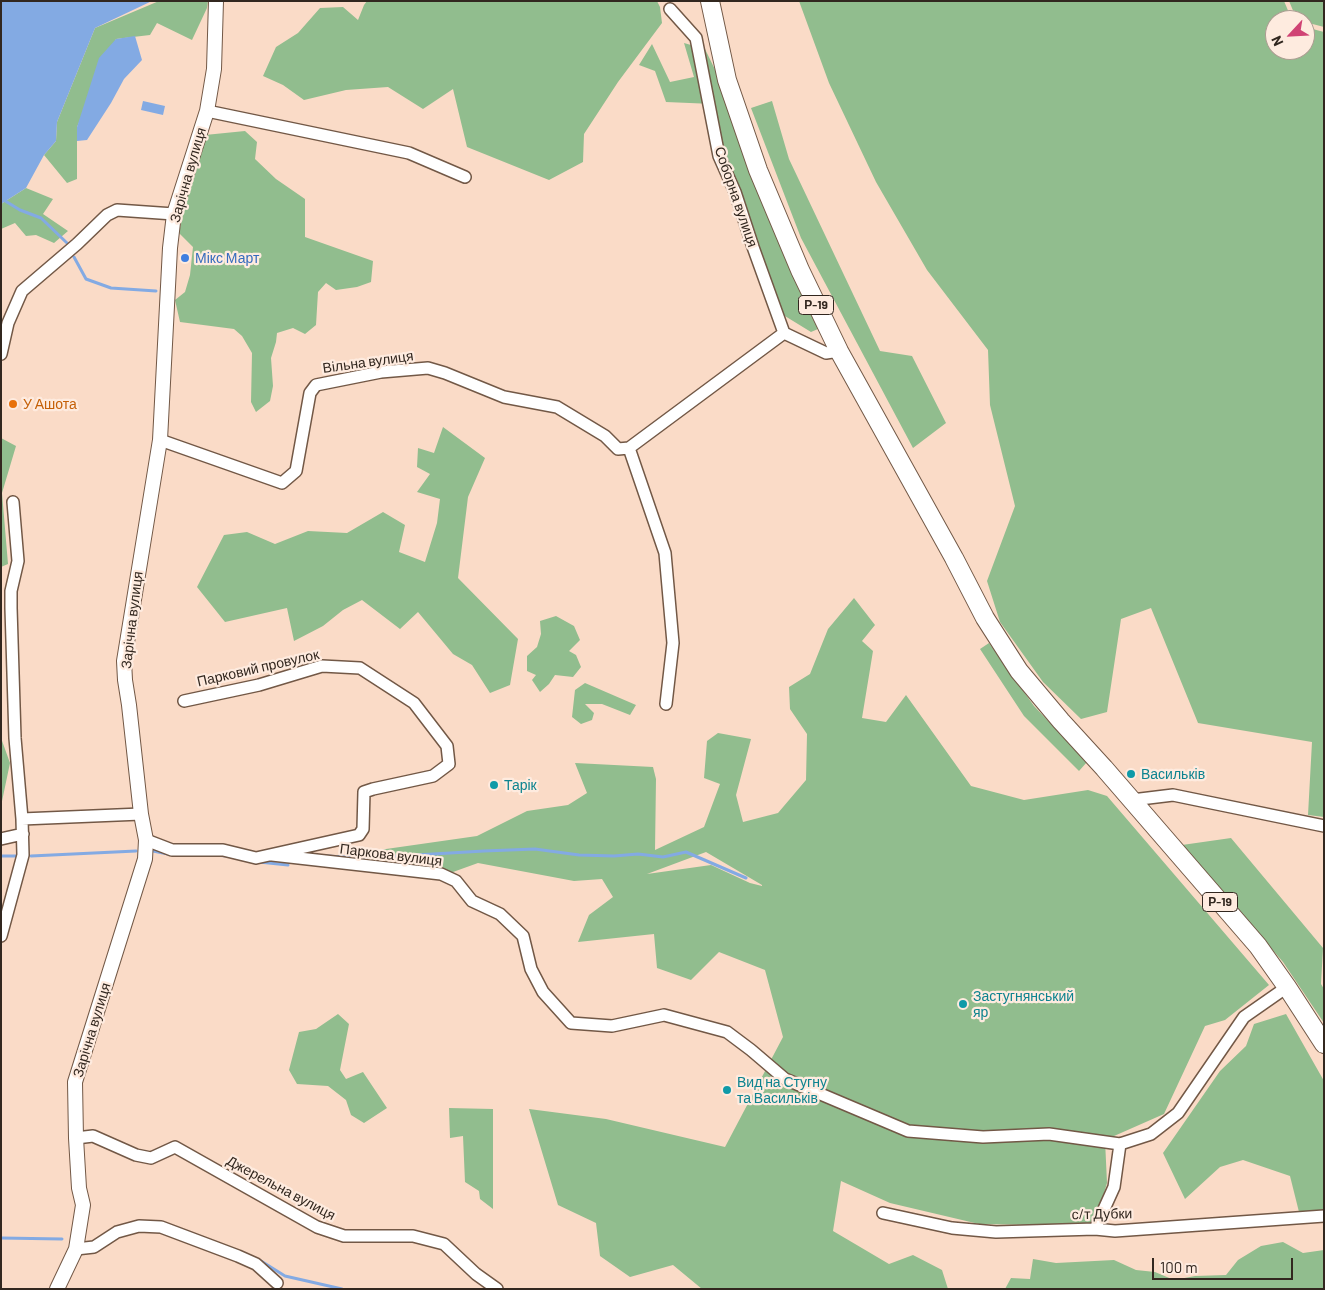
<!DOCTYPE html>
<meta charset="utf-8">
<style>
body{margin:0}
#map{position:relative;width:1325px;height:1290px;overflow:hidden;background:#fadbc7;font-family:Barlow,sans-serif}
canvas{display:block}
.frame{position:absolute;inset:0;border:2px solid #32271f;pointer-events:none}
.north{position:absolute;left:1265px;top:10px;width:50px;height:50px;box-sizing:border-box;background:#feebdf;border:1px solid #ac9d92;border-radius:50%;rotate:245deg;font-size:14px;font-weight:700;line-height:20px;text-align:center;color:#32271f}
.north::after{content:'';display:block;margin:auto;width:18px;height:22px;background:#d04374;clip-path:polygon(50% 0,100% 100%,50% 72%,0 100%)}
.scale{position:absolute;left:1152px;top:1258px;width:141px;height:22px;box-sizing:border-box;border:2px solid #32271f;border-top:0;padding-left:6px;font-size:15px;line-height:18px;white-space:nowrap;color:#32271f;-webkit-text-stroke:4px #feebdf;paint-order:stroke}
</style>
<div id="map">
<canvas width="1325" height="1290"></canvas>
<div class="frame"></div>
<div class="north">N</div>
<div class="scale">100 m</div>
</div>
<script>
const ctx = document.querySelector('canvas').getContext('2d');
ctx.lineJoin = 'round';
function fill(path, color) {
  ctx.fillStyle = color;
  ctx.fill(path, 'evenodd');
}
function shape(rows) {
  const path = new Path2D();
  for (const r of rows) {
    path.moveTo(r[0], r[1]);
    for (let i = 2; i < r.length; i += 2) path.lineTo(r[i], r[i + 1]);
  }
  return path;
}
function strokePath(path, color, width, dash) {
  ctx.strokeStyle = color;
  ctx.lineWidth = width;
  ctx.lineCap = dash ? 'butt' : 'round';
  ctx.setLineDash(dash || []);
  ctx.stroke(path);
}
function label(font, color, halo, rows, align = 'center') {
  ctx.font = font + ' Barlow,sans-serif';
  ctx.lineWidth = 4.5;
  ctx.setLineDash([]);
  ctx.textBaseline = 'middle';
  ctx.strokeStyle = halo;
  ctx.fillStyle = color;
  for (const [text, x, y, turn = 0] of rows) {
    ctx.save();
    ctx.translate(x, y);
    ctx.rotate((+turn || 0) * Math.PI / 180);
    ctx.textAlign = isNaN(turn) ? turn : align;
    if (halo) ctx.strokeText(text, 0, 0);
    ctx.fillText(text, 0, 0);
    ctx.restore();
  }
}
const green = shape([
 [159,1,208,1,207,8,192,40,157,23,150,35,116,39,77,127,77,179,67,183,44,155,56,141,57,122,95,28],
 [367,1,657,1,660,7,662,23,618,82,584,134,583,162,549,180,467,147,453,89,423,109,388,87,346,90,304,100,283,85,263,76,276,47,298,33,320,8,343,7,358,20,364,5],
 [799,1,1284,1,1292,20,1275,20,1275,50,1305,50,1305,27,1324,32,1324,817,1308,815,1312,742,1198,723,1151,608,1121,619,1107,712,1081,719,1043,682,1000,622,987,581,1015,506,990,405,988,350,927,270,876,182,829,83],
 [1289,1,1324,1,1324,27,1305,22,1305,20,1297,20],
 [684,43,705,49,721,82,759,191,818,329,811,332,780,313,740,188,724,154,713,104,666,102,655,71,639,65,652,44,670,82,694,77],
 [772,101,789,159,880,351,912,356,946,423,913,448,801,238,751,108],
 [245,131,257,142,255,159,276,179,305,199,305,237,373,261,371,282,357,287,336,290,326,283,318,292,316,325,305,334,293,328,277,333,276,342,271,358,273,386,270,401,256,412,251,402,252,353,242,336,234,329,180,322,175,300,185,292,190,275,193,247,179,233,186,200,205,135],
 [26,188,53,199,43,214,68,231,54,243,36,235,26,236,15,223,1,229,1,204],
 [443,427,485,458,468,497,458,578,518,639,510,685,490,693,472,665,453,654,418,612,400,629,362,600,343,610,323,626,294,641,287,608,225,622,197,587,224,535,247,532,275,544,308,531,347,533,383,512,405,525,399,552,425,562,437,523,440,499,417,492,430,474,417,467,418,448,434,453],
 [1,438,16,446,2,493,8,564,1,567],
 [854,598,875,625,862,641,873,651,862,718,886,722,906,695,971,786,1024,800,1088,790,1107,796,1269,985,1225,1020,1205,1026,1164,1114,1105,1140,1107,1183,1094,1226,979,1224,890,1203,841,1181,833,1231,889,1264,913,1255,942,1270,948,1289,702,1289,673,1265,630,1277,600,1256,596,1223,558,1205,529,1109,606,1119,725,1147,783,1037,765,970,719,952,691,980,657,968,654,934,578,942,589,915,613,897,602,879,574,881,478,863,453,872,354,862,358,853,477,836,527,811,568,805,587,793,575,763,653,767,656,779,655,850,704,827,720,784,704,778,707,741,718,733,751,739,736,795,743,822,778,813,806,780,807,734,790,709,789,687,810,674,828,629],
 [706,852,762,885,762,886,750,883,711,865,647,874],
 [556,616,574,626,580,640,569,651,576,655,581,667,573,677,555,675,549,684,540,692,532,680,536,675,527,671,527,656,537,647,541,634,540,621],
 [989,643,1034,706,1087,762,1079,771,1024,716,980,649],
 [585,683,636,705,630,715,602,704,585,704,594,713,592,720,581,724,572,717,575,690],
 [1,738,10,763,1,806],
 [1231,838,1323,948,1321,984,1324,989,1324,1023,1283,962,1182,845],
 [338,1014,349,1024,340,1070,346,1079,363,1072,387,1108,364,1123,351,1115,346,1100,328,1086,297,1084,289,1070,299,1032,316,1029],
 [1286,1014,1324,1081,1324,1212,1299,1212,1290,1176,1243,1160,1220,1167,1185,1199,1163,1153,1220,1071,1246,1046,1254,1024],
 [449,1108,493,1109,493,1209,480,1199,479,1191,465,1182,463,1136,450,1138],
 [1283,1242,1303,1253,1324,1250,1324,1289,1005,1289,1011,1278,1030,1279,1033,1259,1056,1263,1114,1260,1136,1270,1155,1272,1174,1280,1195,1276,1226,1275,1238,1260,1261,1246]
]);
const water = shape([
 [1,1,152,1,95,28,57,122,56,141,44,155,26,188,1,204],
 [135,36,142,60,124,79,111,103,87,140,77,141,77,127,99,58,116,39],
 [143,101,165,106,163,115,141,110]
]);
const stream = shape([
 [2,199,20,210,41,218,67,243],
 [74,257,86,279,111,288,156,291],
 [153,851,168,854],
 [214,855,228,856],
 [1,856,16,856],
 [31,856,136,851],
 [326,856,365,858,484,851,535,849,579,855,614,856,638,854,663,857,686,852,746,878],
 [259,862,288,865],
 [1,1238,62,1239],
 [261,1261,285,1276,342,1289]
]);
const minor = shape([
 [670,9,696,38,719,156,735,192,753,247,784,333,826,353,839,351],
 [207,111,409,153,465,177],
 [1,354,8,323,22,291,77,244,107,215,117,210,174,214],
 [160,440,282,483,296,471,310,393,316,385,381,372,428,368,445,373,504,397,557,407,605,436,618,449,629,448,784,333],
 [629,448,665,553,673,643,666,704],
 [1132,800,1173,795,1324,826],
 [22,819,141,814],
 [1,839,23,834],
 [146,840,172,850,223,850,256,858,359,835,363,829,364,792,373,789,433,776,449,764,447,746,414,703,360,668,322,666,259,685,184,701],
 [272,855,441,874,456,881,472,901,500,914,523,936,531,969,543,992,571,1023,612,1026,664,1015,727,1032,751,1050,785,1079,908,1131,983,1137,1049,1134,1120,1144],
 [1,936,23,855,22,819,15,738,11,608,11,591,18,561,13,502],
 [76,1138,93,1136,136,1155,151,1158,175,1147,317,1227,344,1236,413,1236,444,1244,476,1274,497,1289],
 [883,1213,952,1228,996,1232,1095,1229,1115,1231,1324,1216],
 [1095,1229,1114,1187,1120,1144,1151,1134,1178,1113,1244,1017,1287,987],
 [76,1249,94,1247,117,1232,139,1226,161,1227,238,1256,256,1264,277,1283]
]);
const tertiary = shape([
 [57,1289,76,1249,83,1205,79,1188,76,1138,75,1082,145,859,146,840,141,814,129,705,125,680,124,661,160,440,170,248,174,214,207,111,214,69,216,1]
]);
const primary = shape([
 [710,1,727,80,758,170,800,270,839,351,954,558,985,618,1019,671,1061,721,1104,768,1258,946,1287,987,1324,1044]
]);
const markers = [
 [185,258,5,"#3f7fe0"],
 [13,404,5,"#e8710a"],
 [1131,774,5,"#0f9aa8"],
 [494,785,5,"#0f9aa8"],
 [963,1004,5,"#0f9aa8"],
 [727,1090,5,"#0f9aa8"]
];
const shields = [
 [816,305,35],
 [1220,902,35]
];
const shieldNames = [
 ["Р-19",816,305],
 ["Р-19",1220,902]
];
const streetNames = [
 ["Зарічна вулиця",188,175,-74],
 ["Соборна вулиця",736,197,71],
 ["Вільна вулиця",368,362,-8],
 ["Зарічна вулиця",132,620,-83],
 ["Парковий провулок",258,668,-13],
 ["Паркова вулиця",391,855,7],
 ["Зарічна вулиця",92,1030,-73],
 ["Джерельна вулиця",281,1188,28],
 ["с/т Дубки",1102,1214,-1]
];
const shopNames = [
 ["Мікс Март",195,258]
];
const foodNames = [
 ["У Ашота",23,404]
];
const cultureNames = [
 ["Васильків",1141,774],
 ["Тарік",504,785],
 ["Застугнянський",973,996],
 ["яр",973,1012],
 ["Вид на Стугну",737,1082],
 ["та Васильків",737,1098]
];
fill(green, '#91bd8e');
fill(water, '#83aae3');
strokePath(stream, '#83aae3', 3);
strokePath(minor, '#725846', 14);
strokePath(tertiary, '#725846', 16);
strokePath(primary, '#725846', 20);
strokePath(minor, '#fff', 11);
strokePath(tertiary, '#fff', 14);
strokePath(primary, '#fff', 18);
for (const [x, y, r, color] of markers) {
  const dot = new Path2D();
  dot.arc(x, y, r, 0, 2 * Math.PI);
  ctx.fillStyle = color;
  ctx.fill(dot);
  strokePath(dot, '#feebdf', 2);
}
for (const [x, y, w] of shields) {
  const box = new Path2D();
  box.roundRect(x - w / 2, y - 9.5, w, 19, 4);
  ctx.fillStyle = '#feebdf';
  ctx.fill(box);
  strokePath(box, '#32271f', 1);
}
label('bold 12px', '#32271f', null, shieldNames);
label('14px', '#32271f', '#feebdf', streetNames);
label('14px', '#366cbe', '#feebdf', shopNames, 'left');
label('14px', '#c56008', '#feebdf', foodNames, 'left');
label('14px', '#0d838f', '#feebdf', cultureNames, 'left');
</script>
